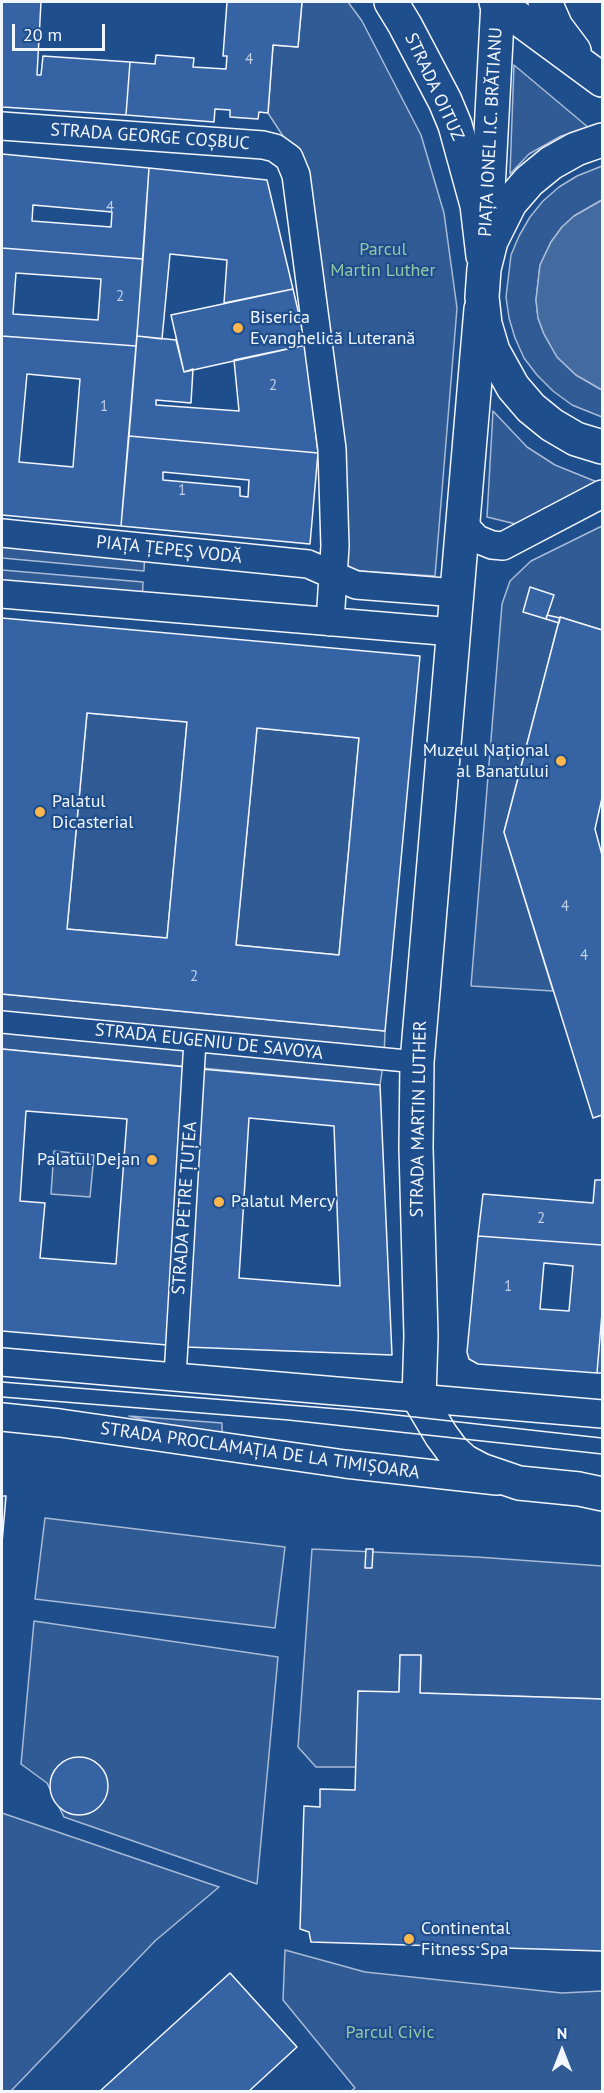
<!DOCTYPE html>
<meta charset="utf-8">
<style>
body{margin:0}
#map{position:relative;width:604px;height:2093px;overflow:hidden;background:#1f4e8c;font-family:"PT Sans",sans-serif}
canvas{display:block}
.frame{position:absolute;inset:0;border:3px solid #f2f6ff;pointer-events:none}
.north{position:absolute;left:532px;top:2021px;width:60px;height:60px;-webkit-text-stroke:4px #1f4e8c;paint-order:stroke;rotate:0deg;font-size:16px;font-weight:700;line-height:24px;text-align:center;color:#f2f6ff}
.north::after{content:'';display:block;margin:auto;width:21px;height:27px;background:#f2f6ff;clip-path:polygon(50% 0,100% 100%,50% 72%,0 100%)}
.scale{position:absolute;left:12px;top:24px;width:93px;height:27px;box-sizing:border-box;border:3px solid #f2f6ff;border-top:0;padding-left:8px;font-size:18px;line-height:21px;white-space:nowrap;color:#f2f6ff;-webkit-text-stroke:4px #1f4e8c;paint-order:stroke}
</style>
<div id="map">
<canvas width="604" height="2093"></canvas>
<div class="frame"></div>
<div class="north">N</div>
<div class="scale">20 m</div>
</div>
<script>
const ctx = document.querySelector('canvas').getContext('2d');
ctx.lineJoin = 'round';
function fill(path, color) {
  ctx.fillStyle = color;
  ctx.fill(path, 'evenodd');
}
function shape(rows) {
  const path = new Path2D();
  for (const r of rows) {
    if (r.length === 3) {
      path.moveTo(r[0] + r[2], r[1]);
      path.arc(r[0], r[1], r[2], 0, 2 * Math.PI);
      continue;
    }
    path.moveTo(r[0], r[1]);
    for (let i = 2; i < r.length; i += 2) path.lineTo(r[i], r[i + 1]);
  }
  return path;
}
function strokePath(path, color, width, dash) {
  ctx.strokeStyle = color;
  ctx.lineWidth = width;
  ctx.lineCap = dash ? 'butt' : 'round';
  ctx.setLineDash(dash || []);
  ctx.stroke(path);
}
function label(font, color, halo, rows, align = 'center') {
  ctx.font = font + ' "PT Sans",sans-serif';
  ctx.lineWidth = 4.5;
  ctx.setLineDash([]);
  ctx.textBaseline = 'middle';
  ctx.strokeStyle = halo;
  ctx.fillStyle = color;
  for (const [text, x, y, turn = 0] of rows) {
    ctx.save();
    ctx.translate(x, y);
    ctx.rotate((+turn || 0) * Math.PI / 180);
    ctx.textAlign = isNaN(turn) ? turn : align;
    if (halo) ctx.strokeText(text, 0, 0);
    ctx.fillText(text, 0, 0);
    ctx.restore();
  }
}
const built = shape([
 [302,2,348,2,362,21,421,135,444,213,457,308,435,576,345,570,294,153,268,113,273,45,298,47,302,2],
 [514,65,589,128,561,136,529,154,510,174,514,65],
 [602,166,602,200,574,216,562,227,551,242,540,265,536,300,538,318,544,334,557,357,576,375,602,390,602,417,572,405,553,391,537,375,524,358,515,338,509,318,506,297,511,255,519,236,530,217,543,201,559,187,577,176,602,166],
 [493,411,527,447,555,465,602,484,524,526,487,517,493,411],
 [602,526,602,630,560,617,504,832,553,991,471,986,502,604,510,581,531,561,602,526],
 [2,533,145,548,144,571,2,558,2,533],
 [2,570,143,582,142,606,2,594,2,570],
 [87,713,187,722,167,938,67,929,87,713],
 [257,728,359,738,339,955,236,945,257,728],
 [2,994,385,1031,384,1059,380,1085,2,1049,2,994],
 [54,1151,94,1155,90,1197,51,1194,54,1151],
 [129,1416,222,1423,222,1433,165,1425,129,1416],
 [45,1518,285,1547,275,1628,35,1599,45,1518],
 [312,1549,477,1557,602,1566,602,1699,420,1693,421,1656,400,1655,399,1692,356,1767,316,1767,298,1747,312,1549],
 [34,1621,278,1657,257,1884,64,1817,47,1783,21,1764,34,1621],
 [2,1813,219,1887,155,1941,10,2092,2,2091,2,1813],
 [285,1950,365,1972,562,1993,602,1991,602,2091,351,2091,355,2088,283,2000,285,1950]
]);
const water = shape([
 [602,200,602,390,576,375,557,357,544,334,538,318,536,300,540,265,551,242,562,227,574,216,602,200]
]);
const building = shape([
 [2,2,41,2,37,75,41,75,43,56,130,62,126,115,2,107,2,2],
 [227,2,302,2,298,47,273,45,268,113,259,112,258,119,230,117,230,110,215,109,214,122,126,115,130,62,155,64,156,55,194,58,193,67,226,69,227,56,223,56,227,2],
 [2,154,149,168,143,259,2,248,2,154],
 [33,205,112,212,111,227,32,221,33,205],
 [149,168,267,180,293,289,224,303,227,260,170,254,162,339,137,336,149,168],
 [2,248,143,259,136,346,2,336,2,248],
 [16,273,101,279,98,320,13,314,16,273],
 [293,289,306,345,184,372,171,315,293,289],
 [2,336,136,346,121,526,2,515,2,336],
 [27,374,80,379,73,467,19,462,27,374],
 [137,336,176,340,184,372,193,369,191,403,156,400,156,405,239,411,234,360,306,345,318,453,129,436,137,336],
 [129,436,318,453,310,544,121,526,129,436],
 [163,472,249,480,248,497,240,496,240,487,163,480,163,472],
 [530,587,554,595,546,619,523,612,530,587],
 [547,615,560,618,559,623,546,619,547,615],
 [560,617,602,630,602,798,595,829,602,855,602,1115,593,1118,504,832,560,617],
 [2,618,420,656,385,1031,2,994,2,618],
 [87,713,187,722,167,938,67,929,87,713],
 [257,728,359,738,339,955,236,945,257,728],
 [2,1049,186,1067,167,1345,2,1331,2,1049],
 [26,1111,127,1119,116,1264,40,1258,45,1203,20,1201,26,1111],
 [201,1069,380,1085,392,1355,186,1347,201,1069],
 [249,1118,334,1126,340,1286,239,1278,249,1118],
 [595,1180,602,1180,602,1245,478,1236,483,1194,593,1203,595,1180],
 [478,1236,602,1245,602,1313,597,1373,478,1364,469,1359,467,1352,478,1236],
 [544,1263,573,1266,569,1311,540,1309,544,1263],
 [602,1313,602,1373,597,1373,602,1313],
 [2,1496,6,1496,2,1543,2,1496],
 [366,1549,373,1549,372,1568,365,1568,366,1549],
 [400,1655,421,1655,420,1693,602,1699,602,1951,311,1942,309,1932,300,1929,304,1806,320,1807,320,1789,355,1790,358,1691,399,1692,400,1655],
 [79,1786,29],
 [230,1973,297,2047,248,2092,99,2092,230,1973]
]);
const pedestrian = shape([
 [2,1022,417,1062],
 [175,1376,195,1041]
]);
const minor = shape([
 [2,126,263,145,275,148,289,158,296,175,332,449,335,546,330,622],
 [462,523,477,539,492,545,503,546,602,494],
 [2,533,308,564,356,585,457,593],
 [2,594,453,632],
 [2,1362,602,1414],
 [2,1417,60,1423,345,1464,497,1481]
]);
const secondary = shape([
 [486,227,498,2],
 [481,309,417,1062,416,1148,421,1336,419,1398,441,1435,452,1450,464,1461,481,1470,519,1483,579,1489,602,1494]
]);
const primary = shape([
 [391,2,405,25,445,101,455,125,477,205,483,256],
 [496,2,602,80],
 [545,2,556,27,574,51],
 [602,140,576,149,551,163,529,181,510,203,491,241,484,269,482,297,485,324,493,351,513,387,531,408,552,425,576,439,602,447]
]);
const tram = shape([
 [2,1382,352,1410,602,1438],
 [2,1397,288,1420,602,1454]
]);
const markers = [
 [238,328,6,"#ffb74d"],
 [561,761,6,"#ffb74d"],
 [40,812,6,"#ffb74d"],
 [152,1160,6,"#ffb74d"],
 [219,1202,6,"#ffb74d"],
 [409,1939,6,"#ffb74d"]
];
const numberNames = [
 ["4",249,60],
 ["4",110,208],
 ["2",120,297],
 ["2",273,386],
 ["1",104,407],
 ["1",182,491],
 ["4",565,907],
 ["4",584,956],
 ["2",194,977],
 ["2",541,1219],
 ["1",508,1287]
];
const streetNames = [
 ["STRADA OITUZ",434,87,65],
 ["PIAȚA IONEL I.C. BRĂTIANU",491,132,-87],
 ["STRADA GEORGE COȘBUC",150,137,4],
 ["PIAȚA ȚEPEȘ VODĂ",169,550,6],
 ["STRADA EUGENIU DE SAVOYA",209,1042,6],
 ["STRADA MARTIN LUTHER",419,1119,-89],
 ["STRADA PETRE ȚUȚEA",185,1208,-86],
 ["STRADA PROCLAMAȚIA DE LA TIMIȘOARA",260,1451,8]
];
const parkNames = [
 ["Parcul",383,250],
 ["Martin Luther",383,271],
 ["Parcul Civic",390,2033]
];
const poiNames = [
 ["Biserica",250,318],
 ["Evanghelică Luterană",250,339],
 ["Muzeul Național",549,751,"right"],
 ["al Banatului",549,772,"right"],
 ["Palatul",52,802],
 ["Dicasterial",52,823],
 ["Palatul Dejan",140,1160,"right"],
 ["Palatul Mercy",231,1202],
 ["Continental",421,1929],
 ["Fitness Spa",421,1950]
];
fill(built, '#305b95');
strokePath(built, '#a8bbd7', 1.5);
fill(water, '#446ba0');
strokePath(water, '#a8bbd7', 1.5);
fill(building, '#3563a3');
strokePath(building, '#f2f6ff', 1.5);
strokePath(pedestrian, '#f2f6ff', 24);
strokePath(minor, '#f2f6ff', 30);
strokePath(secondary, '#f2f6ff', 36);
strokePath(primary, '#f2f6ff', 36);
strokePath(pedestrian, '#1f4e8c', 21);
strokePath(minor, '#1f4e8c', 27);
strokePath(secondary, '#1f4e8c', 33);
strokePath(primary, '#1f4e8c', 33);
strokePath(tram, '#f2f6ff', 1.5);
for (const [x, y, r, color] of markers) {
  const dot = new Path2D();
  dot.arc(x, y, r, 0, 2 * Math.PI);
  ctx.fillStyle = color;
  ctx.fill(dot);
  strokePath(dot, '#1f4e8c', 2);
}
label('15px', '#c3d1e8', null, numberNames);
label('18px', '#f2f6ff', '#1f4e8c', streetNames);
label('18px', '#97c8a6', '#1f4e8c', parkNames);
label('18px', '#f2f6ff', '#1f4e8c', poiNames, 'left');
</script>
